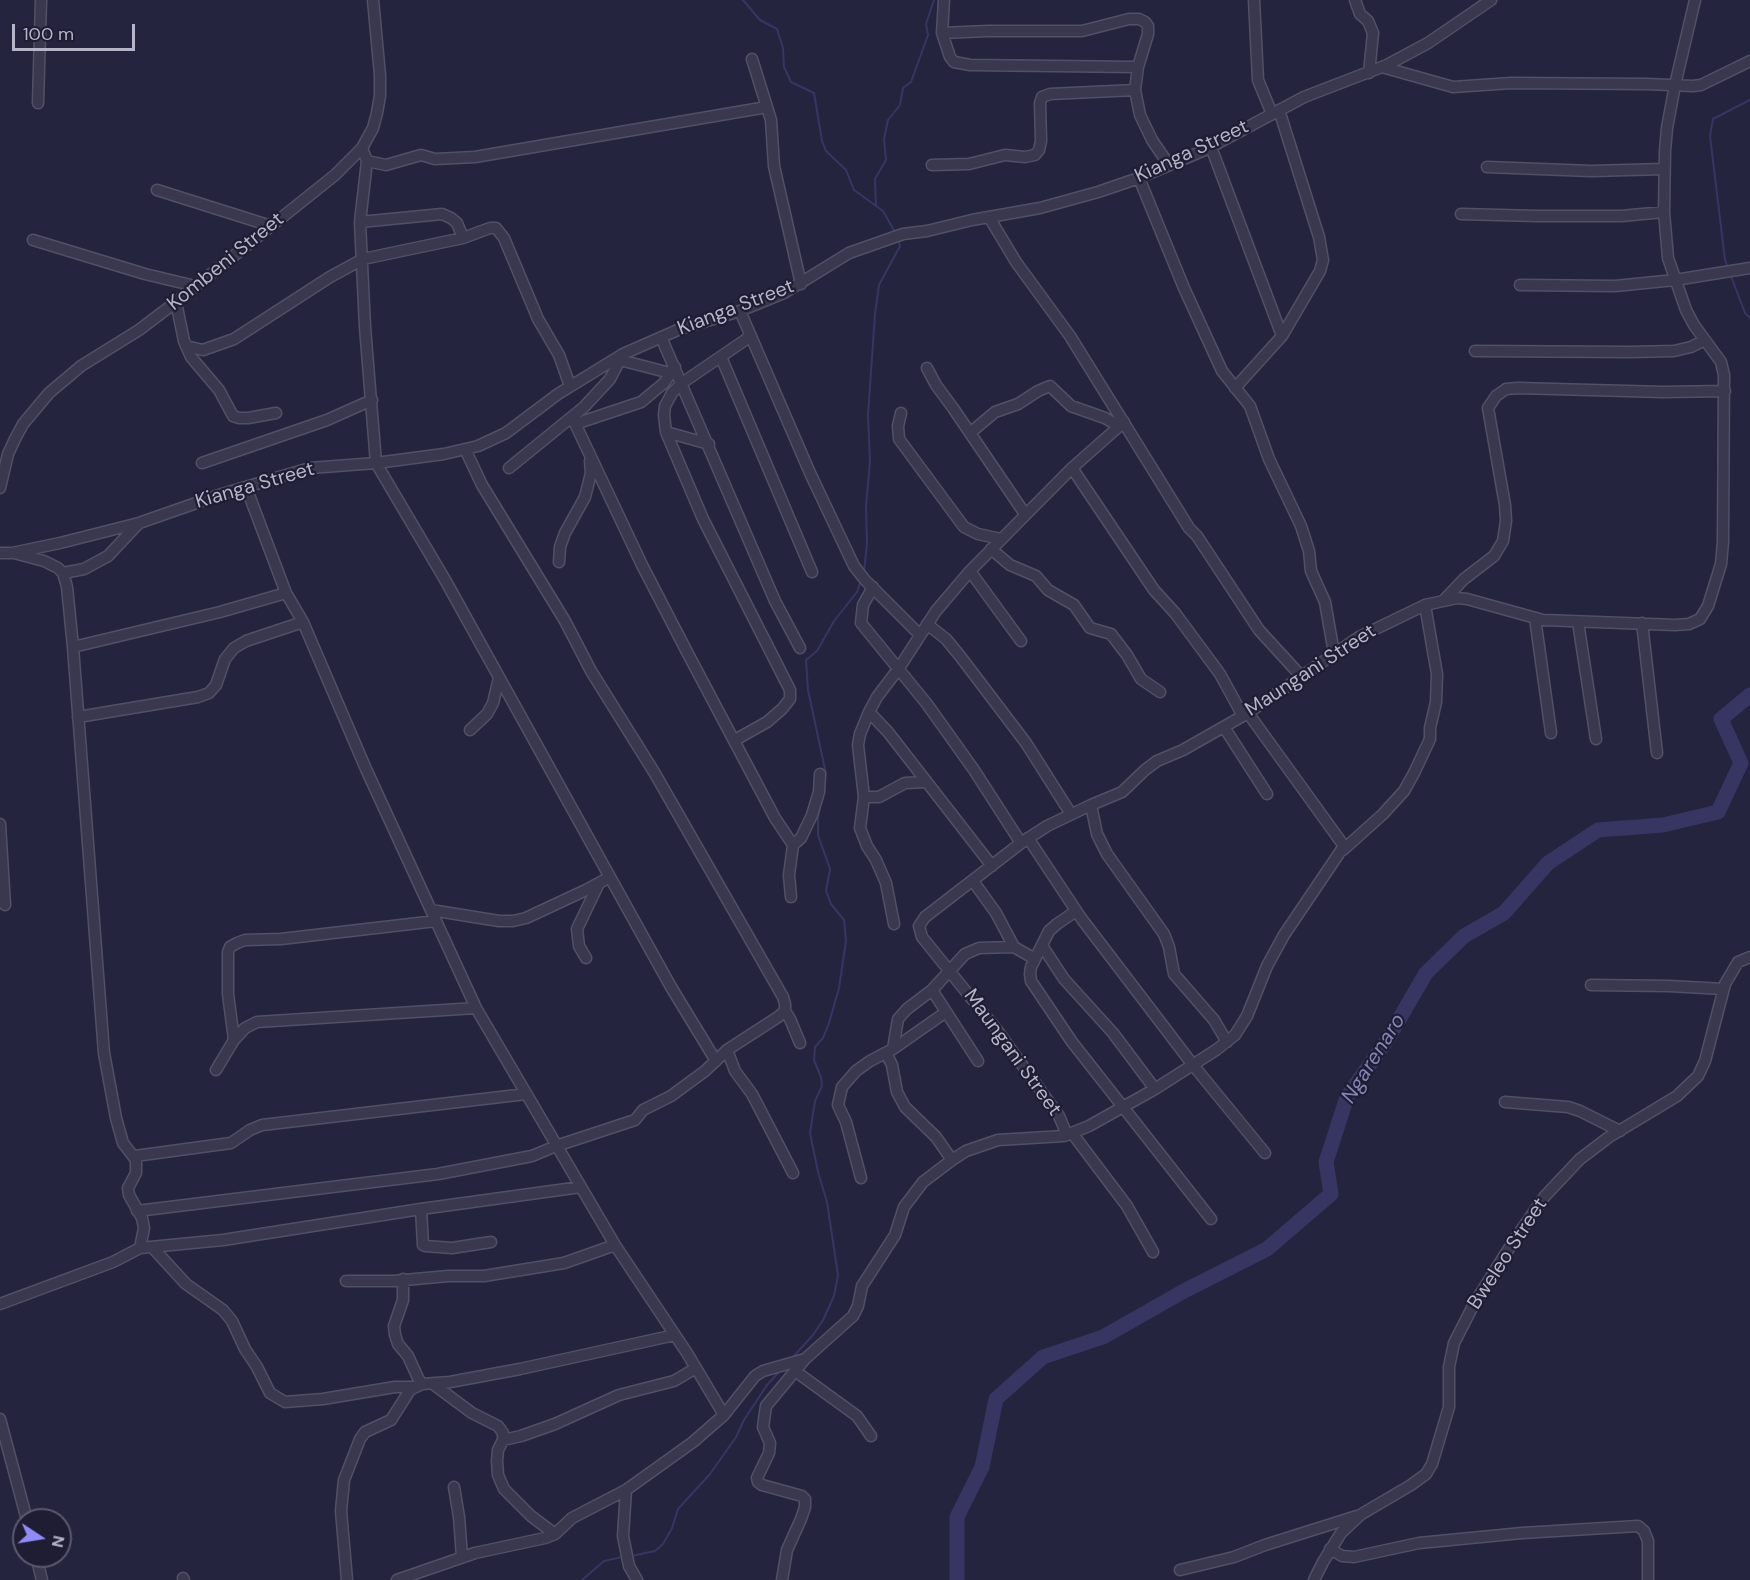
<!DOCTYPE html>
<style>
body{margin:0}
#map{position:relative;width:1750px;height:1580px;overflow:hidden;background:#24243e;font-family:"DM Sans",sans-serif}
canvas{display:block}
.north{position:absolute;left:12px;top:1508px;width:60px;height:60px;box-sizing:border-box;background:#1e1d33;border:2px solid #5a596f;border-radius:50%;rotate:102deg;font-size:16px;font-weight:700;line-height:24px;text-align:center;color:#b5b4c9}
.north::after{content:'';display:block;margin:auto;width:21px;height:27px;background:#908bf7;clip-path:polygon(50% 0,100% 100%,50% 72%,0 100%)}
.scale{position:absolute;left:12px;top:24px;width:123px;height:27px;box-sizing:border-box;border:3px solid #b5b4c9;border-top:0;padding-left:8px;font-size:18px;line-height:21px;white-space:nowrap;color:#b5b4c9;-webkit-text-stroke:4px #1e1d33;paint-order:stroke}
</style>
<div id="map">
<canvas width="1750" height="1580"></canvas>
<div class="north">N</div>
<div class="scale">100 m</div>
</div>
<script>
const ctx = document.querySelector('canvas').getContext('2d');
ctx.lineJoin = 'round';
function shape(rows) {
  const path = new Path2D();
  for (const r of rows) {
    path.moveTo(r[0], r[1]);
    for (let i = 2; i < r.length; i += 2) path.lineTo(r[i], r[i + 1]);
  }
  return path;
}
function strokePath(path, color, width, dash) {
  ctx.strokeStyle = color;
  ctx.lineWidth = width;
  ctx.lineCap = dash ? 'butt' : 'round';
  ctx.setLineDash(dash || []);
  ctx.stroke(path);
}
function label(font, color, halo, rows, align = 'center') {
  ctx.font = font + ' "DM Sans",sans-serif';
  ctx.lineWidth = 4.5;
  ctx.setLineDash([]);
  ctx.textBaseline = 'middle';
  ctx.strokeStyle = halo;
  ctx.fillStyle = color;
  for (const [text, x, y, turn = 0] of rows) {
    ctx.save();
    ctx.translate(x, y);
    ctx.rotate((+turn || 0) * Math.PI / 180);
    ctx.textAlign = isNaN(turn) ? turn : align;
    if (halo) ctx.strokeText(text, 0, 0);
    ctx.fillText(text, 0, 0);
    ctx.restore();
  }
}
const stream = shape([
 [743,0,760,20,777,29,783,48,784,67,791,82,814,93,822,141,826,151,846,170,854,190,883,211,896,234],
 [876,206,875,179,886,160,884,139,888,120,900,105,903,88,911,82,928,35,926,24,934,0],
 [1728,268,1725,260,1710,136,1713,119,1750,100],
 [1731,276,1745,313,1750,318],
 [864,572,867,544,866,506,870,461,868,415,875,314,879,285,900,246,898,239],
 [825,782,826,774,808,690,806,660,817,651,834,621,857,592,861,580],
 [792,1358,813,1335,823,1320,834,1296,838,1275,827,1202,818,1172,810,1133,815,1101,822,1086,821,1077,814,1060,815,1047,823,1038,829,1023,839,988,846,941,844,920,831,904,826,891,830,869,818,835,818,818,821,802],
 [631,1556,655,1551,663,1544,672,1528,678,1509,710,1474,736,1437,744,1420,767,1385,780,1371],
 [582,1580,604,1561,622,1557]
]);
const river = shape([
 [957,1580,957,1517,982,1467,996,1399,1043,1357,1103,1337,1184,1291,1267,1249,1331,1194,1326,1162,1347,1097,1387,1040,1426,973,1464,936,1504,913,1548,863,1598,830,1663,825,1718,812,1741,763,1721,719,1750,695]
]);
const minor = shape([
 [944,0,942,33,950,57,954,62,970,65,1138,67],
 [1254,0,1258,80,1272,114],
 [1355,0,1360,14,1368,21,1373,33,1369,73],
 [942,33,988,31,1082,31,1129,19,1139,19,1145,22,1148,26,1148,34,1138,67,1135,90,1140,115,1152,140,1169,165],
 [752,59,771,120,774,166,801,284],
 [1382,67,1453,87,1511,83,1647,84,1693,86,1701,85,1750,61],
 [38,103,41,0],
 [1211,147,1282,336],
 [362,148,367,161,360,222,365,327,376,463,444,578,671,987,716,1061],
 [367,161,386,165,421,155,435,159,475,157,767,107],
 [932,165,969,164,1005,155,1025,157,1035,155,1039,150,1041,141,1040,103,1042,97,1050,94,1135,90],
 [1487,167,1591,171,1664,169],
 [1139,178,1184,288,1222,371,1250,406,1269,459,1301,526,1309,551,1311,571,1325,602,1334,653],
 [157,190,271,226],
 [1461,214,1537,216,1621,216,1664,212],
 [989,217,1016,262,1070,336,1189,528,1197,536,1259,630,1301,676],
 [360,222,442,214,451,218,457,223,463,238],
 [33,240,145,274,195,286],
 [1520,285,1615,286,1675,280,1750,268],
 [176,302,184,341,191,357,219,390,233,416,239,418,248,418,276,413],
 [740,311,810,473,854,566,865,580,920,635],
 [661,337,775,601,800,648],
 [186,346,203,350,234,339,330,277,363,259,463,238,490,228,496,228,504,238,538,319,559,355,570,386],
 [1475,351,1630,352,1674,351,1691,347,1705,340],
 [721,357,812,572],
 [620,360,670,373],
 [927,368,936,385,953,408,1025,514],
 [1235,388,1282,336,1320,271,1323,260,1319,237,1279,110],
 [901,413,898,426,899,439,964,527,978,534,1001,539],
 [572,417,642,565,687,652,775,818,793,845],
 [575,424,641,402,664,383,675,367],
 [666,432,709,444],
 [970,433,995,412,1018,404,1038,391,1050,386,1071,406,1105,418,1119,426],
 [202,463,327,420,372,400],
 [509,468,584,407,610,379,623,354],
 [1072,468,1154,590,1175,613,1220,674,1243,716],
 [246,487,286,593,303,622,366,769,476,1008,615,1245,687,1353,724,1415],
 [0,488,8,454,15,439,23,424,49,393,81,366,139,330,176,302,335,175,362,148,373,128,377,113,380,96,380,75,373,0],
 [991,549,1010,565,1036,576,1048,590,1074,605,1090,628,1111,634,1127,655,1141,679,1160,692],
 [0,553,12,553,60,543,139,523,222,494,310,468,376,463,444,454,478,446,506,433,558,394,623,354,680,329,740,311,784,293,849,253,903,234,927,231,972,220,1040,208,1098,192,1139,178,1205,150,1304,97,1387,65,1428,43,1491,0],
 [14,553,44,561,58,568,63,573,67,587,73,647,104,1053,116,1118,123,1143,136,1160,136,1173,128,1188,129,1195,142,1218,144,1228,140,1248],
 [559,562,560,547,565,533,585,497,591,473,590,461],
 [970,571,1021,641],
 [63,573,84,569,108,556,139,523],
 [873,587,863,605,861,623,927,704,974,770,1021,843],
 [1444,600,1464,579,1494,556,1503,541,1506,521,1505,505,1488,408,1496,396,1506,389,1518,388,1663,392,1725,391],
 [1535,618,1551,733],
 [1578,622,1596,739],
 [1642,623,1657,753],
 [927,624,946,639,960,656,1026,743,1071,814],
 [73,647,220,612,286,593],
 [869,712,888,732,992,866],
 [78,717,198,697,209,693,216,685,225,659,234,648,246,641,303,622],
 [1224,727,1267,794],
 [470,730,487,714,493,703,499,678],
 [735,740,767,722,782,709,790,699,790,690,703,519,666,432,664,415,665,406,672,393,682,383,751,336],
 [864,797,879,797,905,783,926,782],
 [1091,805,1097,834,1107,854,1164,934,1169,947,1174,974,1214,1020,1227,1042],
 [0,824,5,905],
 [1028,838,1081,918,1193,1065,1265,1153],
 [1343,850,1383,814,1404,791,1414,773,1430,739,1430,728,1436,702,1437,674,1425,605],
 [973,881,996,913,1014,947,1035,959],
 [791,897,789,875,793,845,801,838,812,815,819,792,820,774],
 [431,910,499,921,513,921,526,918,586,890,610,877],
 [1076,911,1057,924,1049,931,1031,967,1030,974,1031,981,1072,1042,1211,1219],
 [894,924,886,883,876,860,867,846,860,828,864,797,858,745,860,734,869,712,877,697,899,668,936,611,970,571,1072,468,1124,422],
 [1043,947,1064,979,1113,1033,1155,1089],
 [586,958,579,946,577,929,599,883],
 [1591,985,1669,986,1723,989],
 [932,990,978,1061],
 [785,1011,790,1019,800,1043],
 [234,1040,228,994,228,952,230,947,237,943,245,940,281,939,436,921],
 [893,1049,898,1019,907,1009,932,990,965,954,979,948,1014,947],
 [727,1050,735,1071,752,1094,793,1173],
 [886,1053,892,1065,897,1092,905,1107,936,1137,952,1160],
 [216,1070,234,1040,245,1028,257,1022,476,1008],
 [1505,1102,1568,1107,1580,1111,1620,1131],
 [1072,1133,1127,1206,1153,1252],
 [1067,1135,1059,1116,997,1030,922,937,919,926,925,917,1021,843,1047,826,1091,805,1122,792,1145,770,1157,761,1183,750,1248,713,1359,637,1425,605,1457,598,1467,599,1543,620,1675,625,1689,624,1700,619,1708,606,1721,564,1723,542,1724,375,1721,362,1694,325,1686,310,1668,258,1664,212,1665,151,1667,128,1675,85,1695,0],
 [135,1156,231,1143,250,1130,262,1125,526,1094],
 [861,1178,846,1122,838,1105,842,1087,856,1071,870,1061,893,1049,946,1012],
 [421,1209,423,1245,425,1246,452,1248,491,1242],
 [137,1211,438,1174,532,1156,556,1146,635,1120,643,1110,671,1096,705,1071,727,1050,778,1017,785,1011,785,1004,783,997,654,772,591,671,565,621,482,485,465,449],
 [152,1247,186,1284,223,1310,232,1321,245,1349,257,1367,270,1393,285,1402,323,1399,395,1387,416,1387],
 [403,1279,403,1300,394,1326,395,1335,398,1344,408,1356,418,1378,422,1384],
 [346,1281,394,1281,448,1276,484,1276,564,1263,615,1245],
 [0,1304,113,1262,140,1248,223,1240,421,1209,581,1187],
 [795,1371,857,1416,871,1436],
 [433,1384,472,1413,498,1426,503,1433,503,1440,498,1450,497,1461,498,1475,504,1489,531,1516,555,1534],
 [0,1419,27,1520],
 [503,1440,521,1436,555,1424,619,1395,674,1381,696,1368],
 [454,1487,459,1517,462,1557],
 [626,1490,623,1536,629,1566,637,1580],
 [1330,1549,1342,1556,1354,1557,1419,1543,1522,1533,1638,1526,1644,1531,1648,1541,1648,1580],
 [36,1556,42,1580],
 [1180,1570,1234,1557,1265,1545,1357,1516],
 [183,1578,184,1580],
 [347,1580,341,1511,344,1480,360,1439,365,1432,391,1420,410,1390,422,1384,450,1382,520,1369,675,1335],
 [397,1580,475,1553,545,1538,555,1534,572,1518,626,1490,693,1442,724,1415,755,1376,763,1371,805,1359,853,1316,858,1306,862,1286,895,1235,904,1207,923,1182,952,1160,966,1151,998,1140,1064,1136,1089,1126,1155,1089,1216,1050,1235,1035,1247,1016,1267,966,1284,935,1344,846,1248,713],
 [782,1580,787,1550,801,1519,805,1507,805,1499,802,1496,762,1485,758,1482,757,1478,769,1453,770,1443,763,1427,766,1406,805,1359],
 [1314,1580,1323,1562,1341,1533,1360,1515,1411,1485,1426,1474,1432,1464,1449,1407,1449,1367,1454,1343,1474,1304,1513,1242,1545,1196,1580,1159,1609,1137,1677,1096,1698,1076,1705,1061,1725,984,1738,962,1750,957]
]);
const streetNames = [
 ["Kianga Street",1192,152,-25],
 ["Kombeni Street",226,262,-39],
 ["Kianga Street",736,308,-21],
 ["Kianga Street",255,486,-16],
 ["Maungani Street",1311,671,-33],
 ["Maungani Street",1012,1053,54],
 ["Bweleo Street",1508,1254,-57]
];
const waterNames = [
 ["Ngarenaro",1374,1059,-58]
];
strokePath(stream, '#373663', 2);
strokePath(river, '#373663', 15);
strokePath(minor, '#515066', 13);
strokePath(minor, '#39384e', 10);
label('20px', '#b5b4c9', '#1e1d33', streetNames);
label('italic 21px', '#8484b5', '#1e1d33', waterNames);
</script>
